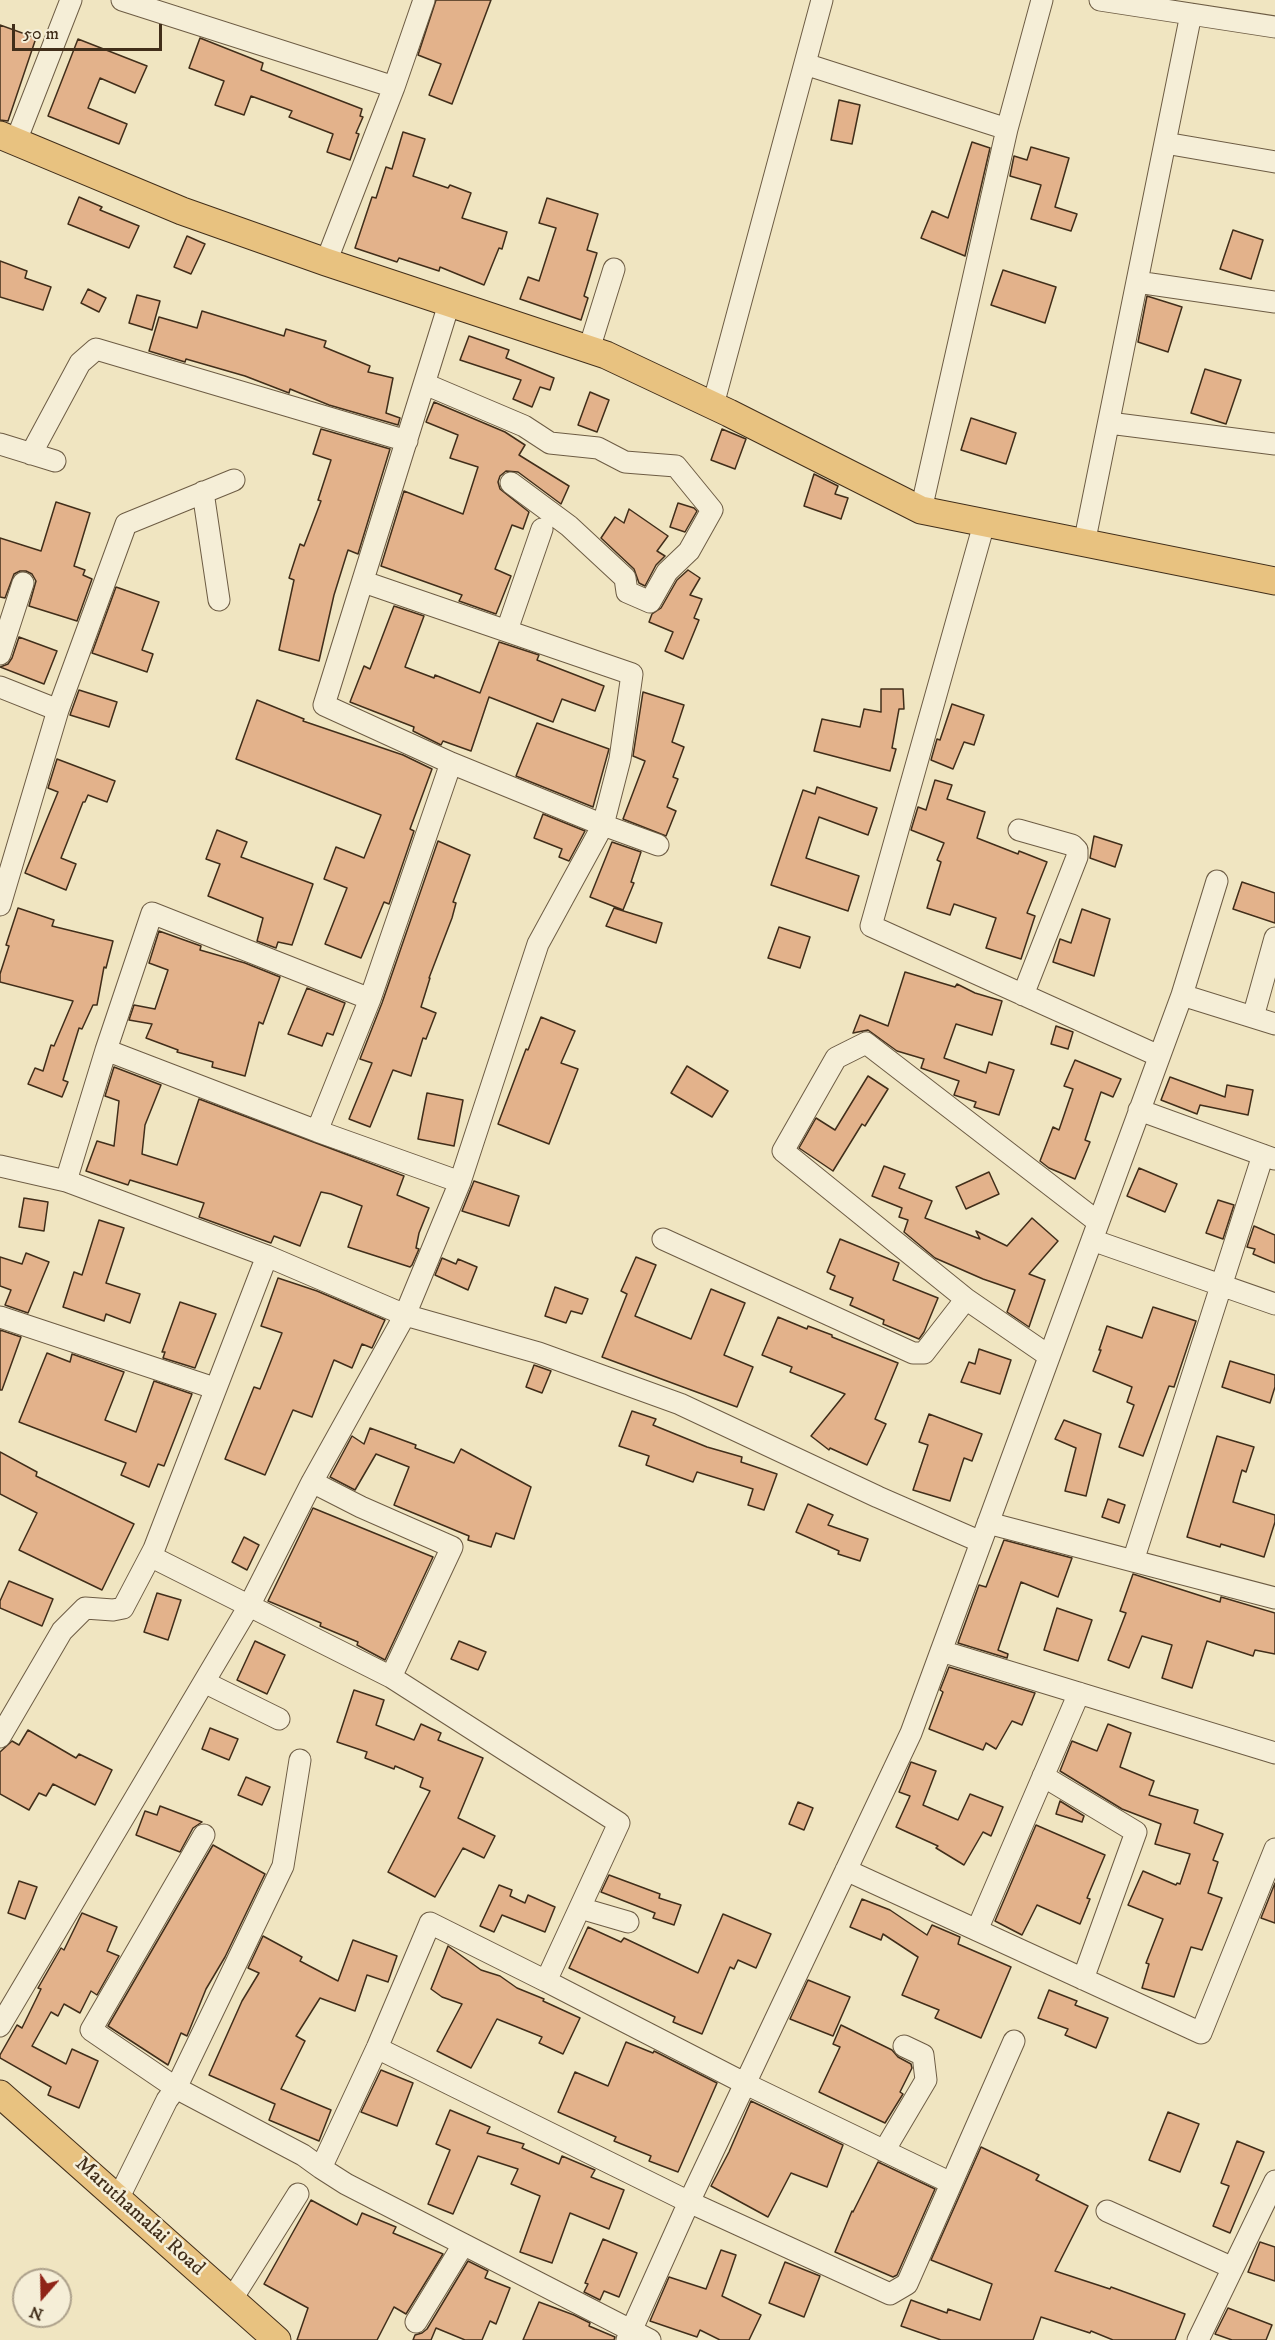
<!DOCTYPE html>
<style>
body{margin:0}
#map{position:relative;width:1275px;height:2340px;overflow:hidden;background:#f0e5c1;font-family:"IM FELL DW Pica",serif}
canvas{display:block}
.north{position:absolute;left:12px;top:2268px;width:60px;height:60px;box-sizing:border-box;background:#f5eed7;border:2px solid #ada18b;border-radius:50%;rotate:200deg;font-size:16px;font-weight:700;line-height:24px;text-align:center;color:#412e1a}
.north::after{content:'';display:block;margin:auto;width:21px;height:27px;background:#8f2418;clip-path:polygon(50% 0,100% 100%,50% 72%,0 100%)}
.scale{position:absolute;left:12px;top:24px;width:150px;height:27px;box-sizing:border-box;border:3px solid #412e1a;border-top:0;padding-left:8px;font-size:18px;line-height:21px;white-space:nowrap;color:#412e1a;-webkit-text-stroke:4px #f5eed7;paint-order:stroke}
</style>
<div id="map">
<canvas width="1275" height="2340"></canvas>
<div class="north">N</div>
<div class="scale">50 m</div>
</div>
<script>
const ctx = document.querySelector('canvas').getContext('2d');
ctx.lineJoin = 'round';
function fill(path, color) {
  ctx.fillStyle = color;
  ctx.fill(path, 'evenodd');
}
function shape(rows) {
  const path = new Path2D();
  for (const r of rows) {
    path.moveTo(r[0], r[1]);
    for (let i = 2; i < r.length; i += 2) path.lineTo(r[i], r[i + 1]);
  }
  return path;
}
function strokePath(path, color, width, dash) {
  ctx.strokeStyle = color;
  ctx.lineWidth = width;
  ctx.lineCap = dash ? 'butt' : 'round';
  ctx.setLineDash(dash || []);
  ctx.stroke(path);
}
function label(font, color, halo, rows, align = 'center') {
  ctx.font = font + ' "IM FELL DW Pica",serif';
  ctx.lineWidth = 5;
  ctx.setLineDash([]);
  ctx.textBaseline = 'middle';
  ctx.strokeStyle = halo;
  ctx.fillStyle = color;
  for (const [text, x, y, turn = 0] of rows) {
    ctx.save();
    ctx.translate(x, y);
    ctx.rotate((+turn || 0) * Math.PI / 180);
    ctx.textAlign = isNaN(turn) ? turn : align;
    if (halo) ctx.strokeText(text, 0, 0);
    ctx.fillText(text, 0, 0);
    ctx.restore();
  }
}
const building = shape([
 [436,0,491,0,452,104,429,95,441,64,418,55,436,0],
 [0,25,36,38,8,121,0,120,0,25],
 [200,38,263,63,261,70,362,109,360,116,363,117,356,133,359,134,350,160,327,152,333,134,289,117,292,111,251,96,244,115,215,105,224,81,189,68,200,38],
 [78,39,147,66,135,93,100,78,88,108,127,124,119,144,48,116,78,39],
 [839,100,860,105,852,144,831,140,839,100],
 [403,132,425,139,413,176,448,188,450,185,471,193,462,218,507,232,502,249,499,248,484,285,440,267,439,271,399,258,397,262,355,248,372,197,376,198,386,167,392,169,403,132],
 [972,142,990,148,965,256,921,238,932,211,948,218,972,142],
 [1031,147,1069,158,1055,207,1077,214,1071,231,1031,219,1041,185,1010,176,1014,156,1027,160,1031,147],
 [79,197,102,207,100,210,139,226,129,248,68,224,79,197],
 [547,198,598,214,587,250,597,253,584,296,588,298,581,320,520,299,528,277,539,281,556,228,539,223,547,198],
 [1233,230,1263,240,1251,279,1220,269,1233,230],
 [187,236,205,244,191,274,174,267,187,236],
 [0,261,27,271,25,278,51,287,43,310,0,297,0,261],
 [1003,270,1056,287,1045,323,991,305,1003,270],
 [88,289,106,298,99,312,81,303,88,289],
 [137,295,160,301,152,330,129,323,137,295],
 [1147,296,1182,307,1168,352,1138,342,1147,296],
 [202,311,284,336,286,329,326,341,324,347,370,366,368,372,393,378,386,413,400,418,398,425,329,405,290,389,289,393,245,376,186,359,185,362,149,351,159,317,197,328,202,311],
 [469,336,509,350,506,358,554,378,550,390,540,387,532,407,513,399,521,380,460,360,469,336],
 [1205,369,1241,380,1226,424,1191,413,1205,369],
 [590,392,609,400,597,432,578,425,590,392],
 [434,402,505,432,525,445,519,455,569,486,561,504,518,472,506,471,500,476,498,482,500,489,529,512,523,529,512,525,495,569,511,576,496,614,459,601,462,595,381,566,404,491,463,514,478,467,450,458,458,435,426,422,434,402],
 [971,418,1016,433,1006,464,961,450,971,418],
 [321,429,390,449,358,554,348,550,334,595,319,661,279,650,294,580,289,578,300,544,304,546,321,501,318,500,331,460,313,454,321,429],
 [722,429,746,439,735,469,711,460,722,429],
 [814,474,838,486,835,494,848,498,841,519,804,506,814,474],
 [56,502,90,513,74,566,85,570,83,575,92,579,77,621,29,606,36,581,32,574,26,571,20,571,14,574,5,598,0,597,0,538,41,551,56,502],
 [678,503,694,508,697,511,685,532,670,527,678,503],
 [629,509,668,536,657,551,665,556,656,565,645,586,639,583,634,569,601,538,615,517,624,523,629,509],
 [688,570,700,578,690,595,702,599,694,618,699,620,683,659,665,651,673,632,649,622,652,614,661,608,677,580,688,570],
 [116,587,159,602,142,650,153,654,147,672,92,653,116,587],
 [394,606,424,616,405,667,434,678,435,675,480,693,499,642,539,655,537,660,604,686,595,711,562,699,553,722,489,697,471,751,443,741,441,745,413,731,414,727,350,702,364,666,370,669,394,606],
 [19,637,57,651,44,684,0,667,8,664,12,658,19,637],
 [881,689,903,689,904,709,899,709,892,748,896,749,890,771,814,751,822,719,860,727,864,709,881,712,881,689],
 [79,690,117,702,109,727,70,715,79,690],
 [643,692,684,705,672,742,684,747,673,777,678,779,667,807,676,811,666,836,623,819,645,761,633,756,643,692],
 [257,700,304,719,303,721,403,755,432,769,410,829,414,831,389,904,384,902,361,958,325,944,347,888,324,879,336,847,364,858,381,815,236,759,257,700],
 [952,704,984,715,974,745,964,742,953,769,931,760,937,739,940,740,952,704],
 [537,723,609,749,593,807,516,776,537,723],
 [57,759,115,781,107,802,88,795,85,802,83,802,61,858,76,864,66,890,25,873,58,792,48,788,57,759],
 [935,780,952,785,947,799,985,812,977,838,1018,854,1019,851,1047,862,1027,913,1035,916,1021,959,986,948,996,918,954,904,950,915,927,908,941,862,937,860,944,843,911,830,918,807,926,810,935,780],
 [817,787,877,808,868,835,819,817,806,858,859,876,848,911,771,885,803,790,815,794,817,787],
 [543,814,585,831,569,861,559,857,562,849,534,838,543,814],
 [217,830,247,842,241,857,313,884,292,945,278,942,276,948,257,941,263,918,208,896,220,864,206,859,217,830],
 [1094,836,1122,845,1115,867,1090,858,1094,836],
 [438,841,470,855,453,902,456,903,452,918,429,978,430,978,421,1007,436,1013,426,1039,423,1038,411,1076,393,1070,370,1127,349,1119,372,1063,360,1059,382,1003,438,841],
 [612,842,641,852,631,882,634,883,623,910,590,897,612,842],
 [1242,882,1275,893,1275,923,1233,909,1242,882],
 [18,908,54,920,52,926,113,941,106,968,104,967,97,1005,93,1005,82,1029,79,1028,63,1080,68,1082,62,1097,28,1084,35,1068,43,1071,51,1045,54,1046,73,1001,0,982,0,974,9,946,6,945,18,908],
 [614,908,662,923,656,943,606,926,614,908],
 [1082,909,1110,919,1094,976,1053,962,1060,939,1071,943,1082,909],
 [779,927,810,937,800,968,768,958,779,927],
 [159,931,201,946,200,950,245,963,280,977,263,1024,259,1022,245,1076,212,1067,213,1062,177,1052,178,1050,146,1038,152,1024,129,1020,134,1005,155,1009,168,970,149,963,159,931],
 [905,972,955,987,957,984,975,993,1002,1001,992,1035,956,1024,944,1058,986,1073,989,1062,1014,1070,999,1115,974,1107,976,1102,954,1095,959,1081,921,1068,924,1059,897,1051,868,1030,853,1033,860,1015,888,1026,905,972],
 [307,988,345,1003,333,1035,327,1033,322,1046,288,1034,307,988],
 [541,1017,575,1031,561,1063,578,1069,549,1144,498,1124,526,1049,528,1050,541,1017],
 [1056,1026,1073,1032,1068,1049,1051,1044,1056,1026],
 [1075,1060,1121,1079,1113,1097,1101,1092,1085,1140,1090,1142,1075,1179,1049,1168,1040,1161,1053,1127,1059,1130,1073,1089,1064,1086,1075,1060],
 [687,1066,728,1091,712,1117,671,1093,687,1066],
 [114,1067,161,1085,145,1125,142,1154,177,1165,199,1099,404,1176,397,1195,429,1208,419,1233,416,1248,419,1249,412,1265,410,1267,348,1247,362,1206,331,1194,321,1192,300,1246,274,1236,271,1243,199,1217,204,1203,130,1180,128,1185,86,1171,97,1141,114,1146,119,1101,105,1096,114,1067],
 [868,1076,888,1089,865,1126,862,1124,833,1171,799,1148,816,1118,835,1130,868,1076],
 [1170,1077,1225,1097,1227,1085,1253,1090,1248,1115,1200,1105,1197,1114,1161,1100,1170,1077],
 [427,1093,463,1100,454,1146,418,1139,427,1093],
 [884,1166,905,1174,899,1188,932,1201,925,1218,980,1239,976,1231,1007,1246,1032,1218,1058,1241,1029,1274,1045,1280,1029,1327,1007,1312,1015,1290,983,1279,935,1258,904,1232,908,1220,899,1217,902,1208,872,1196,884,1166],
 [1139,1168,1177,1184,1165,1212,1127,1196,1139,1168],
 [989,1172,999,1194,966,1209,956,1187,989,1172],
 [474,1181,519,1196,509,1226,462,1211,474,1181],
 [24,1198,48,1202,44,1231,19,1227,24,1198],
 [1218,1200,1234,1205,1223,1239,1206,1233,1218,1200],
 [99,1220,124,1228,106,1283,140,1294,130,1323,106,1314,104,1321,63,1307,74,1272,82,1275,99,1220],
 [1254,1226,1275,1235,1275,1263,1253,1254,1255,1249,1247,1247,1254,1226],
 [840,1239,899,1263,893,1280,938,1298,924,1332,919,1339,883,1324,884,1320,850,1305,853,1298,830,1289,835,1276,827,1272,840,1239],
 [26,1253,49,1262,28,1313,5,1305,11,1290,0,1286,0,1257,22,1264,26,1253],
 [636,1257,656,1265,635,1316,691,1339,711,1289,745,1303,724,1355,753,1367,737,1407,602,1357,627,1294,621,1291,636,1257],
 [442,1258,456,1264,458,1259,477,1267,468,1290,435,1275,442,1258],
 [278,1278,317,1291,385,1320,372,1348,362,1344,352,1368,334,1360,312,1417,293,1410,265,1475,225,1459,254,1387,260,1389,282,1333,261,1326,278,1278],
 [555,1287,588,1299,582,1314,571,1311,566,1323,545,1316,555,1287],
 [180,1302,216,1314,195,1368,163,1358,165,1352,162,1352,180,1302],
 [1153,1307,1196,1321,1174,1387,1169,1386,1143,1456,1119,1447,1134,1405,1127,1402,1132,1387,1093,1371,1101,1350,1099,1350,1107,1326,1142,1338,1153,1307],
 [778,1317,807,1329,808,1326,832,1335,832,1337,898,1363,875,1419,886,1424,867,1465,830,1448,829,1450,811,1436,845,1394,790,1372,792,1367,762,1355,778,1317],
 [0,1330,21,1337,2,1390,0,1390,0,1330],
 [979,1349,1011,1360,1000,1394,961,1382,969,1362,975,1364,979,1349],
 [47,1353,70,1362,72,1354,124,1372,105,1420,136,1432,154,1381,192,1394,164,1466,158,1464,149,1487,121,1475,126,1463,19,1422,47,1353],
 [1230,1361,1275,1375,1275,1387,1270,1403,1222,1387,1230,1361],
 [534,1365,551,1371,542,1393,526,1387,534,1365],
 [632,1411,656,1419,653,1425,707,1447,742,1457,741,1462,777,1474,764,1510,748,1505,753,1489,697,1472,693,1482,646,1465,649,1456,619,1446,632,1411],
 [929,1414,982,1434,972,1461,964,1458,950,1501,913,1490,928,1445,919,1442,929,1414],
 [1064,1420,1101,1434,1086,1496,1065,1491,1076,1448,1055,1439,1064,1420],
 [370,1428,416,1445,415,1448,454,1463,461,1449,531,1487,514,1539,496,1533,491,1547,468,1540,469,1536,394,1505,409,1467,376,1454,355,1490,330,1477,352,1436,364,1444,370,1428],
 [1217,1436,1254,1447,1246,1472,1242,1470,1233,1502,1275,1515,1275,1522,1264,1557,1221,1544,1220,1547,1187,1537,1217,1436],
 [0,1452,37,1472,36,1476,134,1524,102,1590,19,1550,37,1513,0,1494,0,1452],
 [1108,1499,1125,1505,1119,1523,1102,1517,1108,1499],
 [808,1504,833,1515,828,1525,868,1539,860,1561,838,1554,839,1551,796,1532,808,1504],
 [313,1508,433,1557,385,1660,357,1645,358,1642,320,1626,321,1623,268,1601,313,1508],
 [244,1537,259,1545,247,1570,232,1562,244,1537],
 [1004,1540,1072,1558,1058,1597,1021,1582,998,1650,1008,1654,1007,1658,958,1643,979,1585,986,1587,1004,1540],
 [1133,1574,1220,1602,1221,1597,1275,1613,1275,1654,1255,1650,1253,1656,1207,1641,1192,1688,1162,1678,1172,1645,1142,1636,1129,1668,1108,1660,1126,1613,1120,1611,1133,1574],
 [9,1581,53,1599,42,1626,0,1608,0,1601,9,1581],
 [157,1593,181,1600,168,1640,144,1632,157,1593],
 [1057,1608,1092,1620,1078,1661,1044,1650,1057,1608],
 [255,1641,285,1655,267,1694,237,1680,255,1641],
 [459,1641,486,1652,478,1670,451,1659,459,1641],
 [949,1667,1035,1693,1022,1725,1012,1721,996,1749,986,1743,983,1750,929,1729,943,1692,940,1690,949,1667],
 [354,1690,384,1700,376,1725,414,1740,421,1724,441,1733,438,1740,483,1758,458,1818,495,1836,484,1858,463,1848,435,1897,388,1872,430,1791,420,1787,423,1778,395,1766,394,1769,365,1758,367,1752,337,1742,354,1690],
 [1108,1724,1131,1733,1120,1767,1154,1781,1149,1795,1198,1810,1194,1823,1223,1834,1213,1860,1218,1862,1208,1893,1222,1898,1202,1950,1191,1947,1174,1997,1142,1988,1149,1964,1146,1963,1163,1919,1128,1905,1143,1871,1176,1885,1177,1883,1180,1884,1190,1854,1155,1844,1161,1824,1122,1809,1060,1771,1072,1741,1097,1751,1108,1724],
 [210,1728,238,1739,229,1760,202,1749,210,1728],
 [28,1730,76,1758,79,1754,112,1770,95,1805,53,1784,46,1796,39,1793,29,1810,0,1794,0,1752,12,1741,19,1745,28,1730],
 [911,1762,936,1771,923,1805,958,1820,970,1794,1003,1807,991,1836,983,1832,964,1865,936,1848,938,1846,896,1827,910,1796,899,1792,911,1762],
 [246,1777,270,1787,262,1805,238,1795,246,1777],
 [1060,1801,1084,1816,1082,1822,1056,1814,1060,1801],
 [798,1802,813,1808,804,1830,789,1824,798,1802],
 [160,1806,202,1822,193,1828,180,1852,136,1835,145,1811,157,1815,160,1806],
 [1036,1825,1105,1855,1087,1898,1090,1899,1080,1924,1037,1905,1022,1935,995,1921,1036,1825],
 [213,1845,265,1874,225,1957,206,1989,187,2036,181,2033,168,2065,108,2026,213,1845],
 [609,1875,660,1894,659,1898,681,1905,674,1925,653,1918,655,1913,601,1892,609,1875],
 [19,1881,37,1887,25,1919,8,1913,19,1881],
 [1275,1883,1275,1923,1261,1918,1275,1883],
 [499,1885,512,1890,510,1896,525,1903,528,1895,555,1907,545,1932,502,1915,494,1932,480,1926,499,1885],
 [862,1899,890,1910,927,1935,932,1925,960,1937,958,1944,1011,1967,981,2038,935,2018,939,2010,902,1995,918,1957,883,1934,881,1940,850,1927,862,1899],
 [82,1913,117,1927,107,1951,119,1956,97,1995,91,1991,80,2013,64,2004,58,2016,51,2012,32,2046,66,2064,72,2049,98,2061,79,2108,48,2095,51,2087,0,2058,0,2055,17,2025,22,2028,41,1989,38,1988,61,1948,64,1950,82,1913],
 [723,1914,771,1934,756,1968,738,1960,734,1969,730,1967,702,2034,673,2022,675,2017,569,1968,588,1927,621,1942,624,1938,698,1973,723,1914],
 [263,1936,302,1957,300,1961,338,1981,353,1940,397,1956,388,1982,367,1975,355,2011,320,1998,296,2036,305,2041,281,2089,331,2110,319,2141,269,2120,275,2104,209,2075,242,2001,259,1973,248,1968,263,1936],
 [448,1946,481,1970,500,1976,517,1988,544,1999,543,2001,580,2018,563,2054,539,2043,542,2037,497,2019,471,2068,437,2051,462,2004,442,1997,431,1989,448,1946],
 [808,1980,850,1997,833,2036,790,2019,808,1980],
 [1049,1990,1077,2001,1075,2005,1108,2018,1096,2048,1065,2035,1068,2029,1038,2018,1049,1990],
 [841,2025,892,2050,898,2057,911,2064,912,2068,900,2092,903,2094,885,2123,819,2092,840,2047,833,2044,841,2025],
 [626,2042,653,2053,654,2051,717,2083,678,2172,649,2161,651,2156,614,2141,616,2137,558,2112,575,2072,608,2086,626,2042],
 [381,2070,413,2083,397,2126,361,2112,381,2070],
 [751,2101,843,2145,827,2187,791,2173,768,2217,711,2186,729,2152,751,2101],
 [450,2110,490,2127,487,2133,524,2144,522,2148,559,2164,562,2156,595,2170,591,2177,624,2190,609,2229,570,2213,552,2263,520,2252,540,2196,511,2184,518,2169,478,2156,453,2214,428,2204,450,2150,436,2144,450,2110],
 [1168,2112,1199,2124,1180,2172,1149,2160,1168,2112],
 [1237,2141,1264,2152,1230,2233,1213,2226,1229,2186,1221,2183,1237,2141],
 [981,2147,1039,2175,1036,2180,1088,2206,1055,2271,1110,2289,1111,2287,1185,2314,1175,2340,1113,2340,1091,2331,1090,2333,1041,2317,1033,2340,941,2340,901,2326,911,2300,947,2313,948,2309,980,2320,992,2284,931,2260,981,2147],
 [878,2162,935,2189,897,2275,893,2277,835,2252,852,2211,853,2212,878,2162],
 [311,2200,357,2225,362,2213,396,2227,393,2233,443,2254,406,2314,394,2307,377,2340,297,2340,308,2308,264,2284,311,2200],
 [603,2239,637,2253,619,2297,604,2291,600,2300,584,2292,588,2284,585,2283,603,2239],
 [1260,2242,1275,2247,1275,2281,1248,2272,1260,2242],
 [721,2250,736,2255,722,2296,761,2315,749,2340,720,2340,700,2330,697,2337,650,2321,669,2277,706,2289,721,2250],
 [468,2261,488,2271,485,2278,510,2288,496,2324,490,2321,482,2340,465,2340,436,2328,431,2340,413,2340,415,2335,422,2333,427,2329,468,2261],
 [785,2262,820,2276,804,2317,769,2303,785,2262],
 [539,2302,574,2315,590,2323,589,2326,615,2337,614,2340,523,2340,539,2302],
 [1228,2308,1272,2325,1266,2340,1232,2340,1215,2334,1228,2308]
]);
const minor = shape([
 [122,0,394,87,326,262],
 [1100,0,1275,27],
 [805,64,1007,129],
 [394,87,424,0],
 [16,141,71,0],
 [1165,143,1275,162],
 [1137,282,1275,302],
 [589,349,614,269],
 [425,384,524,426,550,443,598,448,625,462,676,466,712,510,689,551,667,572,650,602,627,592,625,578,569,526,511,483],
 [713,405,822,0],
 [1109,423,1275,444],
 [0,444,55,461],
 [31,454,80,363,96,349,407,441],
 [203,492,219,600],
 [921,510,1007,129,1042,0],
 [984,524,871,926,1159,1056],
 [1084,544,1191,14],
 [364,582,632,674,620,759,603,825,538,944,460,1182],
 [507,630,542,529],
 [0,654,23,583],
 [0,687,58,710,0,905],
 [58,710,126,524,234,480],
 [451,763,603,825,658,845],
 [1019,830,1072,845,1077,850,1077,857,1023,995],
 [1182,995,1217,881],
 [1253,1017,1275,938],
 [1139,1110,1274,1159],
 [317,1131,370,999],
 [0,1166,66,1181,267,1256,154,1549,154,1558,391,1677,619,1823,546,1981,746,2084,951,2183],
 [66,1181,106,1050],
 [663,1239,913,1353,924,1353,966,1299],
 [1092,1240,1275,1304],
 [267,1256,405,1315,460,1182,317,1131,106,1050,152,913,370,999,451,763,324,705,449,304],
 [0,1317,214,1388],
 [1049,1356,966,1299,783,1151,836,1058,866,1043,1098,1222],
 [312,1482,361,1507,452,1547,391,1677],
 [988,1523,1275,1598],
 [1133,1561,1263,1155],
 [941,1651,1275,1753],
 [204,1682,279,1719],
 [0,1737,62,1631,85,1608,113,1610,123,1608,154,1549],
 [1043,1776,1136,1832,1083,1979],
 [204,1835,91,2030,176,2088,303,2155,321,2168],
 [846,1870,1201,2033,1275,1849],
 [580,1908,628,1922],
 [977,1930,1079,1693],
 [546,1981,430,1923,377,2048,321,2168,346,2184,650,2340],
 [0,2026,249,1606,312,1482,405,1315,539,1353,680,1404,878,1497,981,1542],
 [377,2048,689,2202,890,2294,907,2284,1014,2041],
 [884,2151,926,2080,923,2055,904,2046],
 [119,2197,167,2100,176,2088,283,1866,300,1760],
 [1107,2211,1233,2268],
 [232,2299,298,2194],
 [416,2322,463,2245],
 [627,2340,689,2202,911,1733,1182,995,1275,1024],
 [1198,2340,1275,2181]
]);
const major = shape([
 [0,135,182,211,326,262,606,355,729,413,921,510,1275,581],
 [0,2094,277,2340]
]);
const streetNames = [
 ["Maruthamalai Road",139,2217,42]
];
fill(building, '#e3b28b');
strokePath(building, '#412e1a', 1.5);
strokePath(minor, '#6d5c44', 23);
strokePath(major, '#412e1a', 29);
strokePath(minor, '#f5eed7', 21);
strokePath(major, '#e8c280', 27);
label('21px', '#412e1a', '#f5eed7', streetNames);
</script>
